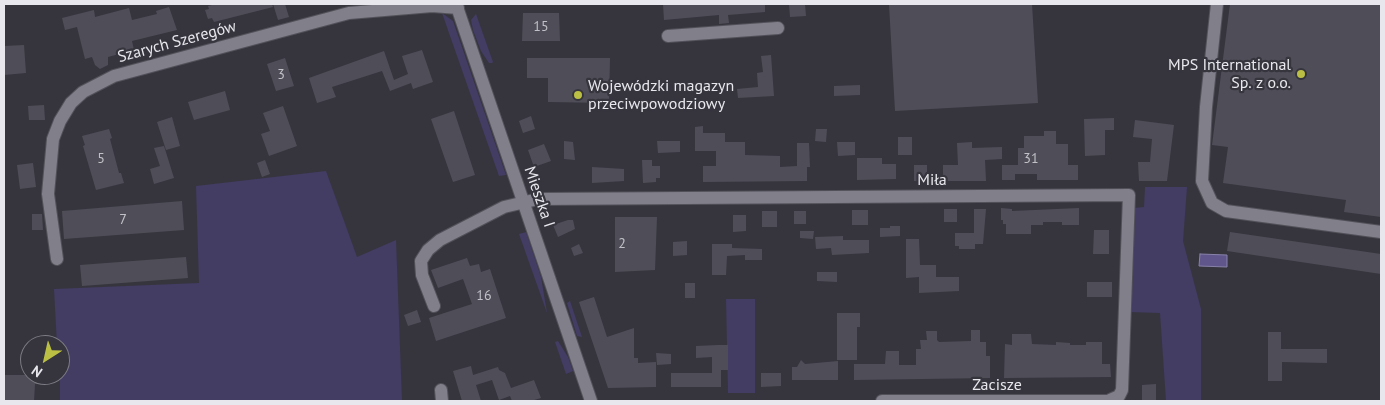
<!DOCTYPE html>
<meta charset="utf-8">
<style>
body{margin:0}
#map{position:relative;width:1385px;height:405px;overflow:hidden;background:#36353e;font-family:"PT Sans",sans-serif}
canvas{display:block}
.frame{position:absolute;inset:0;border:5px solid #e7e7ed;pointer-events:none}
.north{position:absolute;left:20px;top:335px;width:50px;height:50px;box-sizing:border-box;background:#36353e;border:1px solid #7d7c84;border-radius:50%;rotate:215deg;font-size:14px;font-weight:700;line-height:20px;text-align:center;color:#e7e7ed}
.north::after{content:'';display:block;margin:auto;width:18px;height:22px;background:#bbc044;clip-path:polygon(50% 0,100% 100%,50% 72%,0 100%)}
</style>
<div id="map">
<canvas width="1385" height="405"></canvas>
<div class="frame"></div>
<div class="north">N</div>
</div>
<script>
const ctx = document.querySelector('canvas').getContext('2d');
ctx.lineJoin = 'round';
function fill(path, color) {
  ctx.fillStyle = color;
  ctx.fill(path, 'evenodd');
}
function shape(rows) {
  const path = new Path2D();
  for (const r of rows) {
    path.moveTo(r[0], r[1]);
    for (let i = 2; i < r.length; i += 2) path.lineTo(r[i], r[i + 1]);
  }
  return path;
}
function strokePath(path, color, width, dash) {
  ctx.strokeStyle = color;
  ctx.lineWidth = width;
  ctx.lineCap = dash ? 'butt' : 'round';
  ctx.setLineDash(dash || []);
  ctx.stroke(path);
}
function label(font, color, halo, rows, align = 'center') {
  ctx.font = font + ' "PT Sans",sans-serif';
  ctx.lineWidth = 4.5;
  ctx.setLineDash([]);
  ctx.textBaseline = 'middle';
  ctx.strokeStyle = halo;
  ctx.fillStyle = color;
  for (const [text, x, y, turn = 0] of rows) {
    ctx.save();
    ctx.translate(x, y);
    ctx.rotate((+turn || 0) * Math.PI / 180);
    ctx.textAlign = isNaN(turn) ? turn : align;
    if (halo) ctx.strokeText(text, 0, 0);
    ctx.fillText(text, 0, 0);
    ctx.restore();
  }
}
const green = shape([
 [442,13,453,21,506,175,499,176],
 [476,14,493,62,492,63,489,63,481,51,473,30,471,20],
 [326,171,357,257,396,240,402,401,60,401,60,345,57,345,54,289,199,283,196,186],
 [1145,187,1187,187,1183,241,1201,309,1201,401,1166,401,1160,313,1129,312,1134,208,1144,207],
 [526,232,541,277,547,313,519,234],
 [726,299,755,299,755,393,728,393],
 [570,301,582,337,577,336,567,303],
 [558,341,568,357,573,371,566,374,555,342]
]);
const water = shape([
 [1200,254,1227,255,1227,267,1199,266,1200,254]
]);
const building = shape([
 [216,4,272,4,273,7,214,22,212,18,208,19,205,10,209,9,208,6],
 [273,4,285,4,289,17,278,20],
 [663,4,765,4,765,12,728,15,729,23,719,24,719,15,664,20],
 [789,4,805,4,806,16,790,17],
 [889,4,1032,4,1038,103,895,111],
 [1230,4,1381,4,1381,217,1344,212,1346,200,1223,183,1228,147,1212,145],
 [169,7,177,30,132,41,134,50,108,57,108,65,100,69,95,65,92,57,85,59,77,27,65,30,62,18,94,10,95,17,129,8,132,20,157,14,156,11],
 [523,13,559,13,560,41,522,41],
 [24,45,26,73,4,75,4,46],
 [422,50,433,82,413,89,411,83,390,91,382,71,332,87,336,97,317,103,309,78,384,51,394,80,408,74,402,56],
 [771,55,774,96,738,98,737,89,758,87,757,73,763,72,761,56],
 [285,58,294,86,276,91,267,64],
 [527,58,610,58,609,103,548,102,548,78,527,78],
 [860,85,860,95,834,96,834,86],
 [225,91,230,110,194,120,188,102],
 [44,105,45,120,29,120,28,106],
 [283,106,297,146,269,156,261,134,270,131,263,113],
 [454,111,475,175,453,182,431,119],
 [531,116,535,129,523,133,519,121],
 [172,117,180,146,166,150,157,122],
 [1114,118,1114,130,1105,130,1105,155,1085,156,1084,119],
 [1135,120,1174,125,1167,181,1139,181,1138,162,1150,162,1152,139,1133,137],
 [703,126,703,133,725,133,725,142,745,142,745,155,780,156,780,167,797,166,797,143,809,143,810,167,807,167,807,181,703,182,703,166,716,166,716,151,695,151,695,127],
 [109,129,112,138,110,139,119,173,121,173,124,183,96,190,83,146,85,145,82,136],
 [816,129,827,129,826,142,815,141],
 [1044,131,1056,131,1056,144,1068,144,1068,165,1078,165,1078,180,1037,180,1037,174,1015,174,1015,180,1002,180,1002,165,1018,165,1018,148,1024,148,1024,136,1044,136],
 [898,137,912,137,912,155,898,155],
 [564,141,573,142,575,160,564,159],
 [657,141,680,141,680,152,658,153],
 [837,142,855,142,855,155,838,156],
 [972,142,972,148,1002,147,1002,159,985,160,986,181,943,181,943,165,958,165,957,143],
 [544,144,551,161,534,167,528,150],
 [164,146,174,178,154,184,150,169,160,166,154,148],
 [857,158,882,158,882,164,896,164,896,179,857,180],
 [265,160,270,174,262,177,257,163],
 [642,160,652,160,652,166,660,166,660,178,656,178,656,182,643,183],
 [33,163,36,187,20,189,17,165],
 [914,165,927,165,927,181,914,181],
 [592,167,624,169,624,181,592,183],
 [182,201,184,230,64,239,62,211],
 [1001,208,1012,209,1012,211,1079,208,1079,225,1062,225,1062,222,1043,222,1043,225,1031,225,1031,234,1006,234,1006,224,1003,224,1003,220,1001,220],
 [944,209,957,209,957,222,944,222],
 [974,209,986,209,983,244,975,244,975,249,959,249,959,246,955,246,955,233,974,233],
 [852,210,868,210,868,225,852,225],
 [762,211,777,211,777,227,762,227],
 [794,211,806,211,806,224,794,224],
 [32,214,42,214,43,230,32,230],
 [733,215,746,215,746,231,733,232],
 [615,217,657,217,655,270,615,272],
 [568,220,573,220,575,229,558,237,553,225],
 [890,226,900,226,900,236,880,237,880,228,890,228],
 [1094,230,1109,230,1109,254,1093,254],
 [800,231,814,231,813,239,800,238],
 [1230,232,1381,254,1381,274,1227,251],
 [843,236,843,240,869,240,869,253,832,255,831,248,816,249,815,237],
 [906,239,919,239,920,265,936,265,936,277,959,277,959,291,919,293,919,277,906,278],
 [687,241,687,255,673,256,673,242],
 [579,244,583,253,574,256,571,248],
 [712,244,732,244,732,248,762,249,762,260,745,260,745,255,727,256,726,275,712,275],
 [186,257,188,278,82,286,80,265],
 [467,258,470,266,479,264,481,272,490,269,506,318,436,341,429,318,472,304,463,279,438,288,431,270],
 [817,272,837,272,837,282,817,281],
 [1087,282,1112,282,1112,297,1087,297],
 [685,283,695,283,695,298,685,298],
 [594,297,607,337,634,328,634,358,638,358,638,363,656,362,656,387,608,388,579,302],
 [417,310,421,322,408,326,404,315],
 [837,313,860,313,860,327,857,327,857,360,837,360],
 [971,330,980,330,980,342,986,342,986,356,990,356,990,378,854,380,854,364,885,364,886,351,899,351,899,365,916,365,916,349,921,349,920,340,927,340,926,331,937,331,937,340,939,342,971,341],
 [1268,332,1281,332,1281,349,1327,349,1327,363,1282,362,1282,381,1268,381],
 [1012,334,1031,334,1032,344,1056,345,1056,342,1070,343,1070,345,1086,345,1086,342,1102,342,1102,364,1110,364,1111,377,1004,378,1005,344,1012,345],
 [718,345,728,345,728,370,721,370,721,387,671,387,671,373,712,373,712,357,696,358,696,346],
 [656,353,671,354,671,364,657,365],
 [801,360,805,364,838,361,838,380,792,380,792,367,797,367],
 [471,366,473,375,498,367,499,370,505,373,511,388,534,380,541,398,531,401,512,401,510,396,499,400,492,380,476,385,481,401,462,401,453,371],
 [761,373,781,373,781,386,761,387],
 [4,375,42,375,41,384,35,384,34,401,4,401],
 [1156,384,1156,401,1142,401,1142,385]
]);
const minor = shape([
 [456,4,591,401],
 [1217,4,1206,107,1202,181,1212,203,1226,211,1381,232],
 [668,36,778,28],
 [57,259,48,194,53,139,60,121,71,103,83,92,114,76,349,13,432,6,458,8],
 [434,306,422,275,421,261,428,250,440,240,504,207,538,199,1129,195,1122,390,1119,396,1110,400],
 [441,390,442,401],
 [882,401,1112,401]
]);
const markers = [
 [1301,74,5,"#bbc044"],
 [578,95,5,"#bbc044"]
];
const numberNames = [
 ["15",541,27],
 ["3",281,75],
 ["5",101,159],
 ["31",1031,159],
 ["7",123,220],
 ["2",622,244],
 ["16",484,296]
];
const streetNames = [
 ["Szarych Szeregów",177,42,-15],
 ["Miła",932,180],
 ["Mieszka I",539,197,71],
 ["Zacisze",997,385]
];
const poiNames = [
 ["MPS International",1291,65],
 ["Sp. z o.o.",1291,83],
 ["Wojewódzki magazyn",588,86,"left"],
 ["przeciwpowodziowy",588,104,"left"]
];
fill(green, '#433c63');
fill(water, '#60568c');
strokePath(water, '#8882a9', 1);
fill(building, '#4f4e58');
strokePath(minor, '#525159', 14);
strokePath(minor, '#807f8a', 12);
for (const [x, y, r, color] of markers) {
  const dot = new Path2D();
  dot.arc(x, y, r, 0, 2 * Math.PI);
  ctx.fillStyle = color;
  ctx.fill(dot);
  strokePath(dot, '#36353e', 2);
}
label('14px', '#c1c1c8', null, numberNames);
label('16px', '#e7e7ed', '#36353e', streetNames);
label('16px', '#e7e7ed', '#36353e', poiNames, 'right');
</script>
